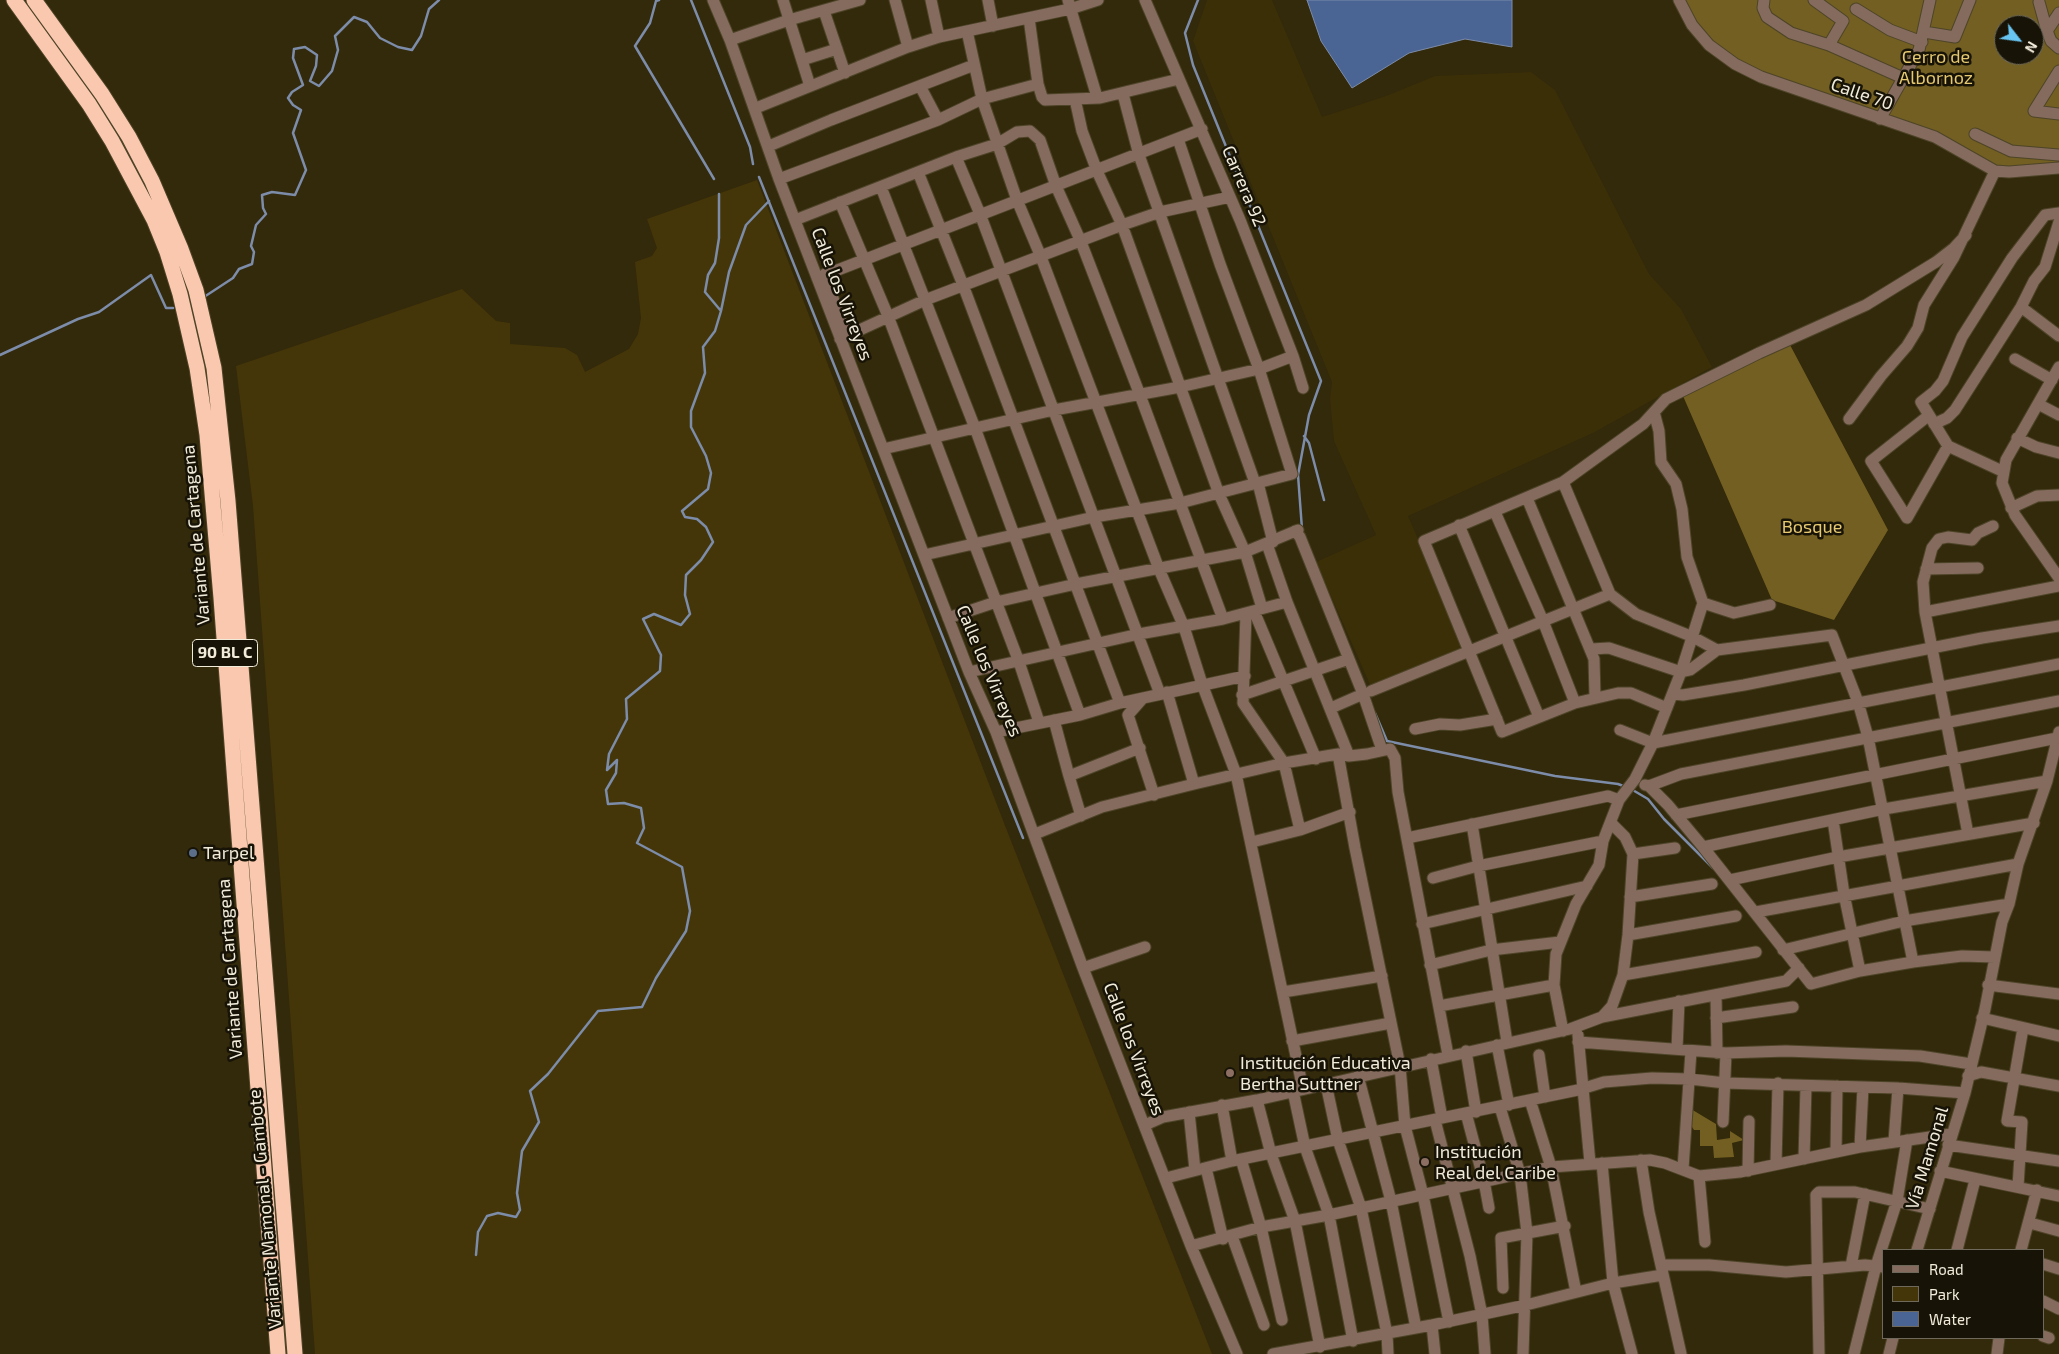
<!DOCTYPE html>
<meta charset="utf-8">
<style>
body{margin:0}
#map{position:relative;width:2059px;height:1354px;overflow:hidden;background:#33290b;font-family:"Exo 2",sans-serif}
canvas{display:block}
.legend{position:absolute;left:1882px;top:1249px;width:162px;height:90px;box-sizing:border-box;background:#171307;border:1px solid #6e695b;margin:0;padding:6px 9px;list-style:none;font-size:15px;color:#f1ebda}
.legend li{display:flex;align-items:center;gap:10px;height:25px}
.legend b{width:25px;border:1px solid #6e695b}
.north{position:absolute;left:1994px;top:15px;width:50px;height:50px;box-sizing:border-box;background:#171307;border:1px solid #6e695b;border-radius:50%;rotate:120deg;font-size:14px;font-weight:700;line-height:20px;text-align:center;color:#f1ebda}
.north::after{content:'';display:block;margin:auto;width:18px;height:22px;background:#68c4f0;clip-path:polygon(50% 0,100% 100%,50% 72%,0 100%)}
</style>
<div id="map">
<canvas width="2059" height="1354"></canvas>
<ul class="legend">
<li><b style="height:6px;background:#846b5e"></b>Road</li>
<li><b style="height:14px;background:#443609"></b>Park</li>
<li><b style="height:14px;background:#4a6494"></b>Water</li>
</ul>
<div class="north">N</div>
</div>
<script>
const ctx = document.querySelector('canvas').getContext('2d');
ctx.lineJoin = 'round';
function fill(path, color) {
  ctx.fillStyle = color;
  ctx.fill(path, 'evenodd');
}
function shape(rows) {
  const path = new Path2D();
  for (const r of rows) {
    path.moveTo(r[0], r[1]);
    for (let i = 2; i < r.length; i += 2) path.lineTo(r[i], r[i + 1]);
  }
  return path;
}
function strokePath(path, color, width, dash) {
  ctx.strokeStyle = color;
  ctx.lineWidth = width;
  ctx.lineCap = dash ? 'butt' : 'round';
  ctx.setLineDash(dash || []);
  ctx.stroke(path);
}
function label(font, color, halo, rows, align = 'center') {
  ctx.font = font + ' "Exo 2",sans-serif';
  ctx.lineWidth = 5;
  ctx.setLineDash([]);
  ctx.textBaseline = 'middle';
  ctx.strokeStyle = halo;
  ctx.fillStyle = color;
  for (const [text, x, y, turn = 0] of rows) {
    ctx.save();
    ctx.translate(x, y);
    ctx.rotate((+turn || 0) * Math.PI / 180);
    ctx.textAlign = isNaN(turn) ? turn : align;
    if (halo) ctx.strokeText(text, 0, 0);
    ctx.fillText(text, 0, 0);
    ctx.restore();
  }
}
const built = shape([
 [1207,0,1272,0,1322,117,1386,96,1435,76,1531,72,1555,90,1649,274,1681,309,1712,367,1593,433,1408,516,1465,647,1372,689,1316,562,1376,535,1334,441,1330,399,1332,382,1193,41]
]);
const green = shape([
 [757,180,1004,823,1212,1354,315,1354,253,506,236,366,462,289,496,321,510,323,510,344,565,348,577,355,585,372,629,349,638,334,641,318,635,262,652,256,657,248,647,219]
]);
const forest = shape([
 [1682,0,2059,0,2059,166,1996,168,1881,117,1758,75,1710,43],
 [2004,25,2034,25,2034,55,2004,55],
 [1789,343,1888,530,1834,620,1772,600,1683,396],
 [1686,1106,1716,1124,1717,1140,1730,1138,1730,1131,1744,1140,1732,1143,1734,1157,1714,1158,1713,1146,1700,1146,1700,1130,1694,1130,1692,1127,1691,1112]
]);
const water = shape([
 [1307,0,1512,0,1512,47,1465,39,1409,53,1352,88,1321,41,1307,0]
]);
const stream = shape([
 [659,0,656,1,650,23,635,46,714,179],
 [691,0,750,147,753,164],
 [1198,0,1185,33,1193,65,1321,381,1309,415,1298,475,1302,529],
 [759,177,1023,838],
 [204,297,233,278,239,269,252,264,254,252,251,246,256,225,266,214,263,208,262,195,272,192,295,195,306,170,293,133,301,110,293,105,288,98,292,92,303,85,293,58,294,49,305,47,317,55,316,66,310,81,319,86,332,71,338,50,335,36,354,17,367,22,380,38,398,47,412,50,421,36,429,9,439,0],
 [721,311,729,272,746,225,769,201],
 [0,355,78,319,99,312,151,275,166,308,173,308],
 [1304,436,1309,443,1324,500],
 [1375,713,1387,741,1555,776,1618,784,1626,787],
 [1631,789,1648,799,1664,819,1713,868],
 [476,1255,478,1232,487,1216,498,1213,516,1217,520,1210,517,1193,522,1151,539,1122,530,1091,548,1074,598,1011,642,1007,656,978,686,931,690,911,682,867,637,843,644,828,641,808,624,803,608,804,606,790,616,773,617,760,607,770,609,754,627,719,626,699,660,671,661,655,643,619,654,614,681,625,690,614,685,595,686,575,701,560,713,542,706,527,697,519,685,517,682,511,708,489,711,473,706,456,691,427,691,411,705,373,703,347,715,331,721,311,705,292,708,275,715,263,719,238,719,194]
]);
const minor = shape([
 [713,0,730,40,779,179,969,672,996,732,1083,968,1191,1246,1237,1354],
 [783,0,810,86],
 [895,0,908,47],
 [931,0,939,37],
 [988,0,993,26],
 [1068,0,1097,97],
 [1145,0,1240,220,1293,356,1303,388],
 [1679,0,1692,25,1709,45,1735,64,1761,77,1935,137,1995,171,2009,172,2059,168],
 [1764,0,1763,8,1767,17,1791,33,1829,45,1903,78],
 [1814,0,1843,21,1829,45],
 [2039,2,2047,31,2051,41,2059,48],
 [1856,9,1890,30,1922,42],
 [824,11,845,73],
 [1029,18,1038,84,1042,97,1045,100,1100,98,1179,79],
 [967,31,982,99,1017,200,1041,257,1159,569,1184,627,1202,684,1236,774,1303,1089],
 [2047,31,2059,13],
 [1924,32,1955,37,1970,0],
 [730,40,789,20,860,0],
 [802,60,837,49],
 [2059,71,2034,111,2059,114],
 [920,86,938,120],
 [1123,94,1139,155,1255,483],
 [1075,99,1082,131,1097,171,1122,225,1219,494,1245,552,1262,608],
 [756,108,908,47,939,37,1070,9,1098,0],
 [1880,119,1919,50,1930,0],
 [1975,134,2011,151,2059,155],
 [769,146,831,120,974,65],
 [956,157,980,214,1160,694],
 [918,172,963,285,1120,703],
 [779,179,938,120,982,99,1038,84],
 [881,187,975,428,1080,715],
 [840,202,888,316,1019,662,1039,722],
 [795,220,956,157,997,144,1017,132,1030,131,1040,140,1056,186,1081,242,1140,395,1223,619],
 [825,274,840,319,850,334],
 [817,278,1202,129],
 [2021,307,2059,336],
 [840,339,925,300,1122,225,1160,212,1230,197],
 [2015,359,2052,380],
 [2059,367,2006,460,2002,483,2015,515,2059,578],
 [2038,404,2059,415],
 [1928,416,1871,461,1907,518,1948,446],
 [1849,419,1881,376,1907,346,1918,328,1924,305,1954,257,1995,171],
 [1934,424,1947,418,1955,410,2021,307,2034,281,2045,267,2059,222],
 [2017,438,2036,447,2059,453],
 [883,449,1054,410,1180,387,1259,369,1293,356],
 [2002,471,1948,446,1921,402,1935,391,1943,381,1962,337,2012,258,2045,215,2059,213],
 [1563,482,1610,594,1636,614,1693,637,1717,650],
 [1258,483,1273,542],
 [1527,498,1594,659,1595,697],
 [2011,508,2037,496,2059,495],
 [1495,512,1543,621,1575,703],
 [1459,525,1539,717],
 [1295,531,1300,537,1363,694,1382,750],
 [1267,544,1287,602,1349,756],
 [924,555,1094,517,1180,503,1292,474,1259,369,1220,264,1178,139],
 [1926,569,1978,568],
 [1703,603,1734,613,1770,605],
 [1254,611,1316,759],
 [1925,612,2059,586],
 [1246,613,1243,703,1284,763,1300,830],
 [948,618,996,602,1076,584,1245,552,1298,530],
 [1591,649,1609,648,1681,672,1690,670,1717,650,1832,635,1858,702,1868,737,1913,962],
 [969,672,1139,634,1223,619,1287,602],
 [1371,691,1610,594],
 [1167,692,1194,784],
 [1673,694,1683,695,1744,685,1982,638,2059,626],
 [1242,695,1349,659],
 [1143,698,1128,715,1154,795],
 [1331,708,1363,694],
 [1667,708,1631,693,1618,693,1575,703,1502,732,1424,541,1563,482,1643,424,1666,399,1759,353,1866,305,1936,262,1954,248,1966,235],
 [1054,720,1069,776],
 [1415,729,1440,724,1460,725,1497,719],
 [1620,730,1653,743,2059,664],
 [996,732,1080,715,1120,703,1245,676],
 [1338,754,1355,848,1400,1066,1405,1126,1423,1195,1449,1322],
 [1645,785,1649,786,1681,774,2059,701],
 [1649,786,1668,805,1703,847,1811,984,1860,971,1913,962,1962,956,1995,957],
 [1676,815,2057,738],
 [1081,816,1069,776,1140,748],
 [1833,820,1844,894,1860,971],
 [1472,824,1507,1042],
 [1035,834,1102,807,1194,784,1284,763,1338,754,1349,756,1367,754,1390,749,1395,758,1398,792,1448,1055],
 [1968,834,1925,612,1923,582,1932,548,1939,539,1948,537,1972,540,1978,533,1993,526],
 [1407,838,1608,796,1619,800],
 [1252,842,1300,830,1350,812],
 [1703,847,1884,809,2047,781],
 [1633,854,1675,848],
 [1433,878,1478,866,1603,841],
 [1730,880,1838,857,2034,823],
 [1630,897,1712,884],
 [1756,912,2018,864],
 [1422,924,1587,886],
 [1628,935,1736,916],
 [1783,950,1904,921,2009,904],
 [1430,965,1491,950,1560,942],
 [1083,968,1145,947],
 [1623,975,1756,952],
 [1988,985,2059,994],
 [1283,992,1382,976],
 [1716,995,1717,1053],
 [1439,1006,1554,985],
 [1602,1017,1612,1006,1623,975,1628,935,1633,854,1625,837,1611,823],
 [1716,1018,1793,1007],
 [1982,1018,2059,1036],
 [1563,1031,1554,985,1556,954,1576,904,1599,865,1603,841,1619,800,1635,779,1653,743,1681,672,1703,603,1687,557,1682,509,1676,484,1661,462,1659,431,1654,412],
 [1578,1035,1590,1163],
 [1292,1041,1391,1023],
 [1578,1042,1726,1053,1786,1051,1920,1056,1971,1064],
 [1497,1045,1509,1105],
 [1677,1049,1679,1001],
 [1466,1051,1476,1112],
 [1539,1055,1545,1097],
 [1431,1059,1442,1118],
 [1358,1076,1391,1201,1416,1328],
 [1968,1076,1981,1072,2059,1086],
 [1326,1084,1338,1140,1361,1208,1387,1334,1388,1354],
 [1293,1091,1305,1147,1329,1215,1353,1341],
 [1257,1100,1271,1154,1295,1221,1320,1347],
 [1530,1100,1551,1167,1576,1292],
 [1222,1105,1232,1161],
 [1500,1107,1520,1174,1527,1233,1523,1354],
 [1189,1112,1195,1170],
 [1466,1113,1484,1181,1489,1208],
 [1435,1120,1470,1256,1482,1315,1485,1354],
 [1723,1122,1726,1053],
 [1145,1125,1163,1117,1257,1100,1570,1029,1602,1017,1786,981,1799,968],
 [1894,1141,1898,1088],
 [1948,1145,2059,1161],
 [1860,1147,1863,1087],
 [1836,1152,1837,1086],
 [1241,1159,1261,1227,1282,1320],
 [1804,1159,1806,1086],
 [1641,1160,1649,1212,1681,1354],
 [1602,1163,1613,1283,1632,1354],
 [1776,1164,1778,1083],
 [1206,1168,1223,1239],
 [1683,1169,1691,1051],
 [1748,1171,1749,1121],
 [1940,1171,2059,1196],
 [1699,1176,1705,1242],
 [1166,1178,1232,1161,1578,1090,1604,1082,1652,1078,1690,1079,1725,1083,1898,1088,1965,1093],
 [2018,1187,2022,1122,2007,1121,2023,1028],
 [2030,1223,2059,1231],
 [1232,1236,1264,1325],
 [1191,1246,1261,1227,1329,1215,1551,1167,1650,1160,1665,1163,1699,1176,1740,1172,1860,1147,1951,1134],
 [1917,1250,1965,1093,1985,1009,2002,922,2009,904,2018,864,2047,781,2059,732],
 [1957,1250,1975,1180],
 [2021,1250,2037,1190],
 [2043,1264,2059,1269],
 [1661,1265,1709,1265,1786,1272,1865,1265,1883,1267],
 [1851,1266,1865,1194],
 [1503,1288,1501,1238,1565,1226],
 [2043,1301,2059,1309],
 [1432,1325,1435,1354],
 [2043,1336,2049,1338],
 [1273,1354,1432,1325,1526,1305,1613,1283,1663,1275],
 [1819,1354,1816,1195,1819,1192,1855,1192,1930,1209],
 [1854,1354,1876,1266,1897,1201,1907,1140],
 [1889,1354,1893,1338],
 [1997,1354,1999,1338]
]);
const highway = shape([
 [14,0,89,104,112,141,154,220,167,252,180,294,197,368,207,435,221,598,278,1354],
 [34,0,102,94,129,137,152,181,181,249,196,290,214,368,228,501,295,1354]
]);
const markers = [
 [193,853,5,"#5c6f8a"],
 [1230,1073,5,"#8d6e63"],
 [1425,1162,5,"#8d6e63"]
];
const shields = [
 [225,653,65]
];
const shieldNames = [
 ["90 BL C",225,653]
];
const parkNames = [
 ["Cerro de",1936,57],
 ["Albornoz",1936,78],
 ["Bosque",1812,527]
];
const streetNames = [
 ["Calle 70",1862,94,19],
 ["Carrera 92",1244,186,67],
 ["Calle los Virreyes",842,294,69],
 ["Variante de Cartagena",196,535,-95],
 ["Calle los Virreyes",989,671,67],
 ["Variante de Cartagena",230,969,-94],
 ["Calle los Virreyes",1134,1049,69],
 ["Vía Mamonal",1927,1158,-73],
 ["Variante Mamonal - Gambote",265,1209,-95]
];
const poiNames = [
 ["Tarpel",203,853],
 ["Institución Educativa",1240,1063],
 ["Bertha Suttner",1240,1084],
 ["Institución",1435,1152],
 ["Real del Caribe",1435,1173]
];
fill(built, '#3b2f07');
fill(green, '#443609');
fill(forest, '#725f21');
fill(water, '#4a6494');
strokePath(water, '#7c8ca9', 1);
strokePath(stream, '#7c8ca9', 2.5);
strokePath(minor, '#4e4428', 13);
strokePath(highway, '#4e4428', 17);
strokePath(minor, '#846b5e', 11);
strokePath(highway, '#fac8ae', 15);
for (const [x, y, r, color] of markers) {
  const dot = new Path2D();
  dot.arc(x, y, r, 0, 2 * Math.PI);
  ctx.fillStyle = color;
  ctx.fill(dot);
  strokePath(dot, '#171307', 2);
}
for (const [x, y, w] of shields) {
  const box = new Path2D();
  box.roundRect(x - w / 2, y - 13.5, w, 27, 4);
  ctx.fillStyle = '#171307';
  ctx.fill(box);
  strokePath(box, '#f1ebda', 1);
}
label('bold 16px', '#f1ebda', null, shieldNames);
label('18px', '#e6c970', '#171307', parkNames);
label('18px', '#f1ebda', '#171307', streetNames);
label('18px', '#f1ebda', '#171307', poiNames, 'left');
</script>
